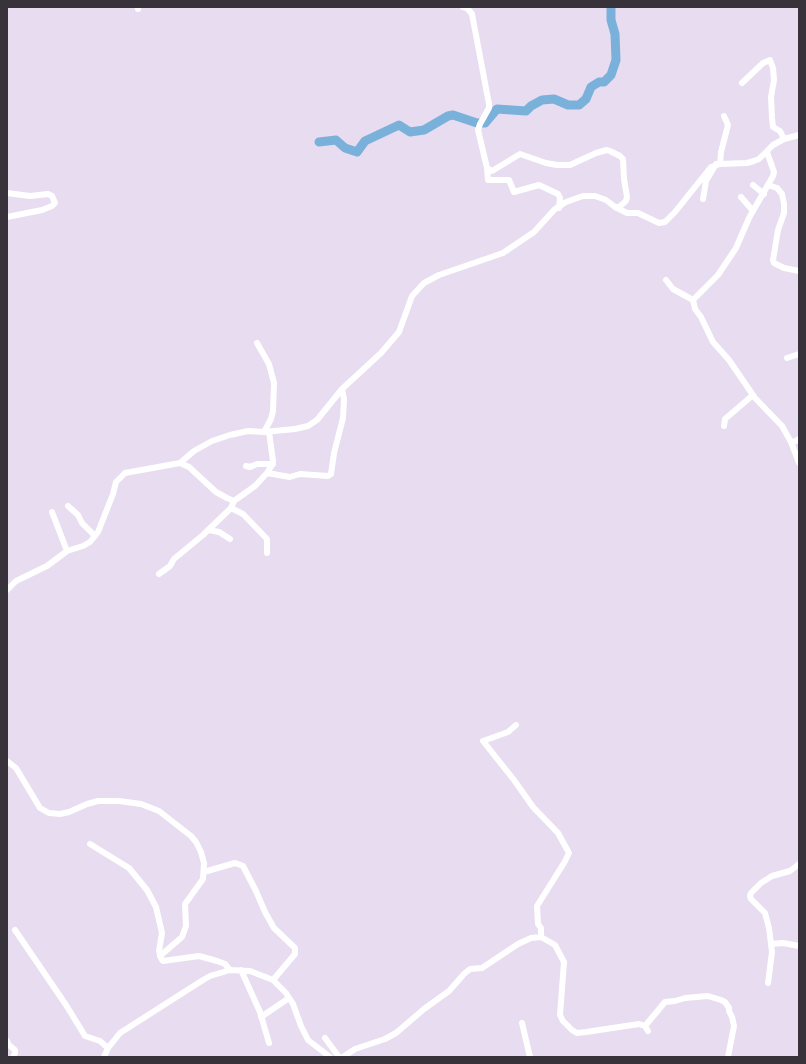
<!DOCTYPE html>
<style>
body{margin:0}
#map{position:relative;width:806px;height:1064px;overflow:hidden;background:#e8dcf0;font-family:"Archivo Narrow",sans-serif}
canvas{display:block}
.frame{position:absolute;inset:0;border:8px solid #38333b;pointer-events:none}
</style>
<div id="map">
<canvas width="806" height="1064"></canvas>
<div class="frame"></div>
</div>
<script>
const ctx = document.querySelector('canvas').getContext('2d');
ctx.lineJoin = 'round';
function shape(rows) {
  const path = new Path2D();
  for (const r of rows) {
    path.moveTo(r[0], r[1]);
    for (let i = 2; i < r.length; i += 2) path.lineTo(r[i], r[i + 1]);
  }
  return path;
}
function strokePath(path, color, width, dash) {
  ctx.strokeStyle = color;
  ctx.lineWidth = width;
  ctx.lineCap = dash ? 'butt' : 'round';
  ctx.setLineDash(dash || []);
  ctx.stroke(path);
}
const river = shape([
 [319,142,336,140,345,148,357,152,365,141,399,125,410,132,424,130,448,116,453,115,477,123,485,123,497,109,526,111,531,106,542,100,554,99,568,105,579,105,586,99,591,87,599,82,604,82,611,75,616,60,615,34,611,20,611,7]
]);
const street = shape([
 [138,7,138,9],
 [742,83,763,63,770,60,773,68,774,80,771,97,772,118,773,127,780,131,784,139],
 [720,164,721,152,728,125,724,116],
 [487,168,488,180,509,180,514,192,539,185,558,194,560,198,559,208],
 [753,185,764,194],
 [768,185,777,188,782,194,784,204,784,213,778,230,773,260,774,263,784,268,799,271],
 [7,193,30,196,48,194,52,196,55,203,52,206,42,210,7,217],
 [741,197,753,211],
 [703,199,706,181,716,164],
 [615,207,627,213,638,213,659,223,665,222,675,212,711,167,720,164,747,163,754,161,759,159,773,145,784,139,799,135],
 [666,280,673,289,693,300,695,309,701,317,713,342,729,360,755,398,782,426,791,442,799,463],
 [693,300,718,275,736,248,749,218,773,176,774,172,767,152],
 [257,343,269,364,274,383,273,411,271,419,264,432],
 [787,358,799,354],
 [724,426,725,419,753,395],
 [791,442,796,441,799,439],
 [180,463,189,467,216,492,227,498,234,501],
 [246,466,250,467,257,464,273,464],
 [267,473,290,477,300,474,328,476,331,474,334,453,343,418,344,399,342,389],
 [68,506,78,515,82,523,95,536],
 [231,508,243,514,267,539,267,553],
 [52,512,67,551],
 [209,530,219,532,230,539],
 [159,574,170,566,174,559,203,535,231,508,234,501,255,486,267,473,272,465,273,461,269,432],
 [7,590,16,581,47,566,67,551,83,546,90,542,98,532,113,494,116,482,125,473,180,463,194,451,212,441,230,435,248,431,264,432,295,429,308,426,317,420,342,389,381,353,399,332,412,296,424,283,439,275,503,253,534,232,555,209,566,202,583,196,595,196,606,200,615,207,619,207,626,201,627,197,624,179,623,159,620,156,610,151,607,150,596,153,570,165,557,165,546,163,520,154,492,171,487,168,478,130,480,124,489,108,489,104,472,14,467,8,463,7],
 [516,725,508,732,483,741,514,780,533,807,558,833,569,853,564,863,537,906,538,924,541,928,541,937],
 [7,761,16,768,40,808,49,813,60,814,69,812,87,804,98,801,119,801,141,804,159,811,191,836,196,842,201,852,204,863,203,879,185,904,186,926,182,937,160,956],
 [90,844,129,868,147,890,156,907,162,933,159,951,161,958,163,961,199,956,217,961,225,964,230,970],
 [204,872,235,863,243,866,256,891,265,912,274,928,295,948,295,954,273,980],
 [15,930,66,1005,82,1031,85,1036,100,1041,108,1048],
 [771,944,783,943,799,946],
 [241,970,260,1012,269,1043],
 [768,983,772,952,769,928,765,913,751,899,750,896,751,893,761,883,772,876,790,871,799,864],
 [261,1017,289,998],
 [522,1023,530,1057],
 [645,1026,665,1002,675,1001,685,998,708,996,721,1000,725,1002,729,1008,729,1011,732,1017,734,1026,728,1057],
 [325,1038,339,1057],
 [7,1041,9,1045,15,1050,15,1053,13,1057],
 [104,1057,108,1048,120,1033,203,980,210,976,230,970,250,971,273,980,286,993,293,1004,301,1026,308,1040,330,1057],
 [343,1057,355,1049,385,1039,396,1033,424,1009,449,991,464,974,470,969,482,968,518,944,531,938,541,937,555,945,564,962,560,1015,563,1021,572,1030,577,1033,586,1032,639,1024,645,1026,648,1031]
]);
strokePath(river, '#79b1db', 9);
strokePath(street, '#fff', 6);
</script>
